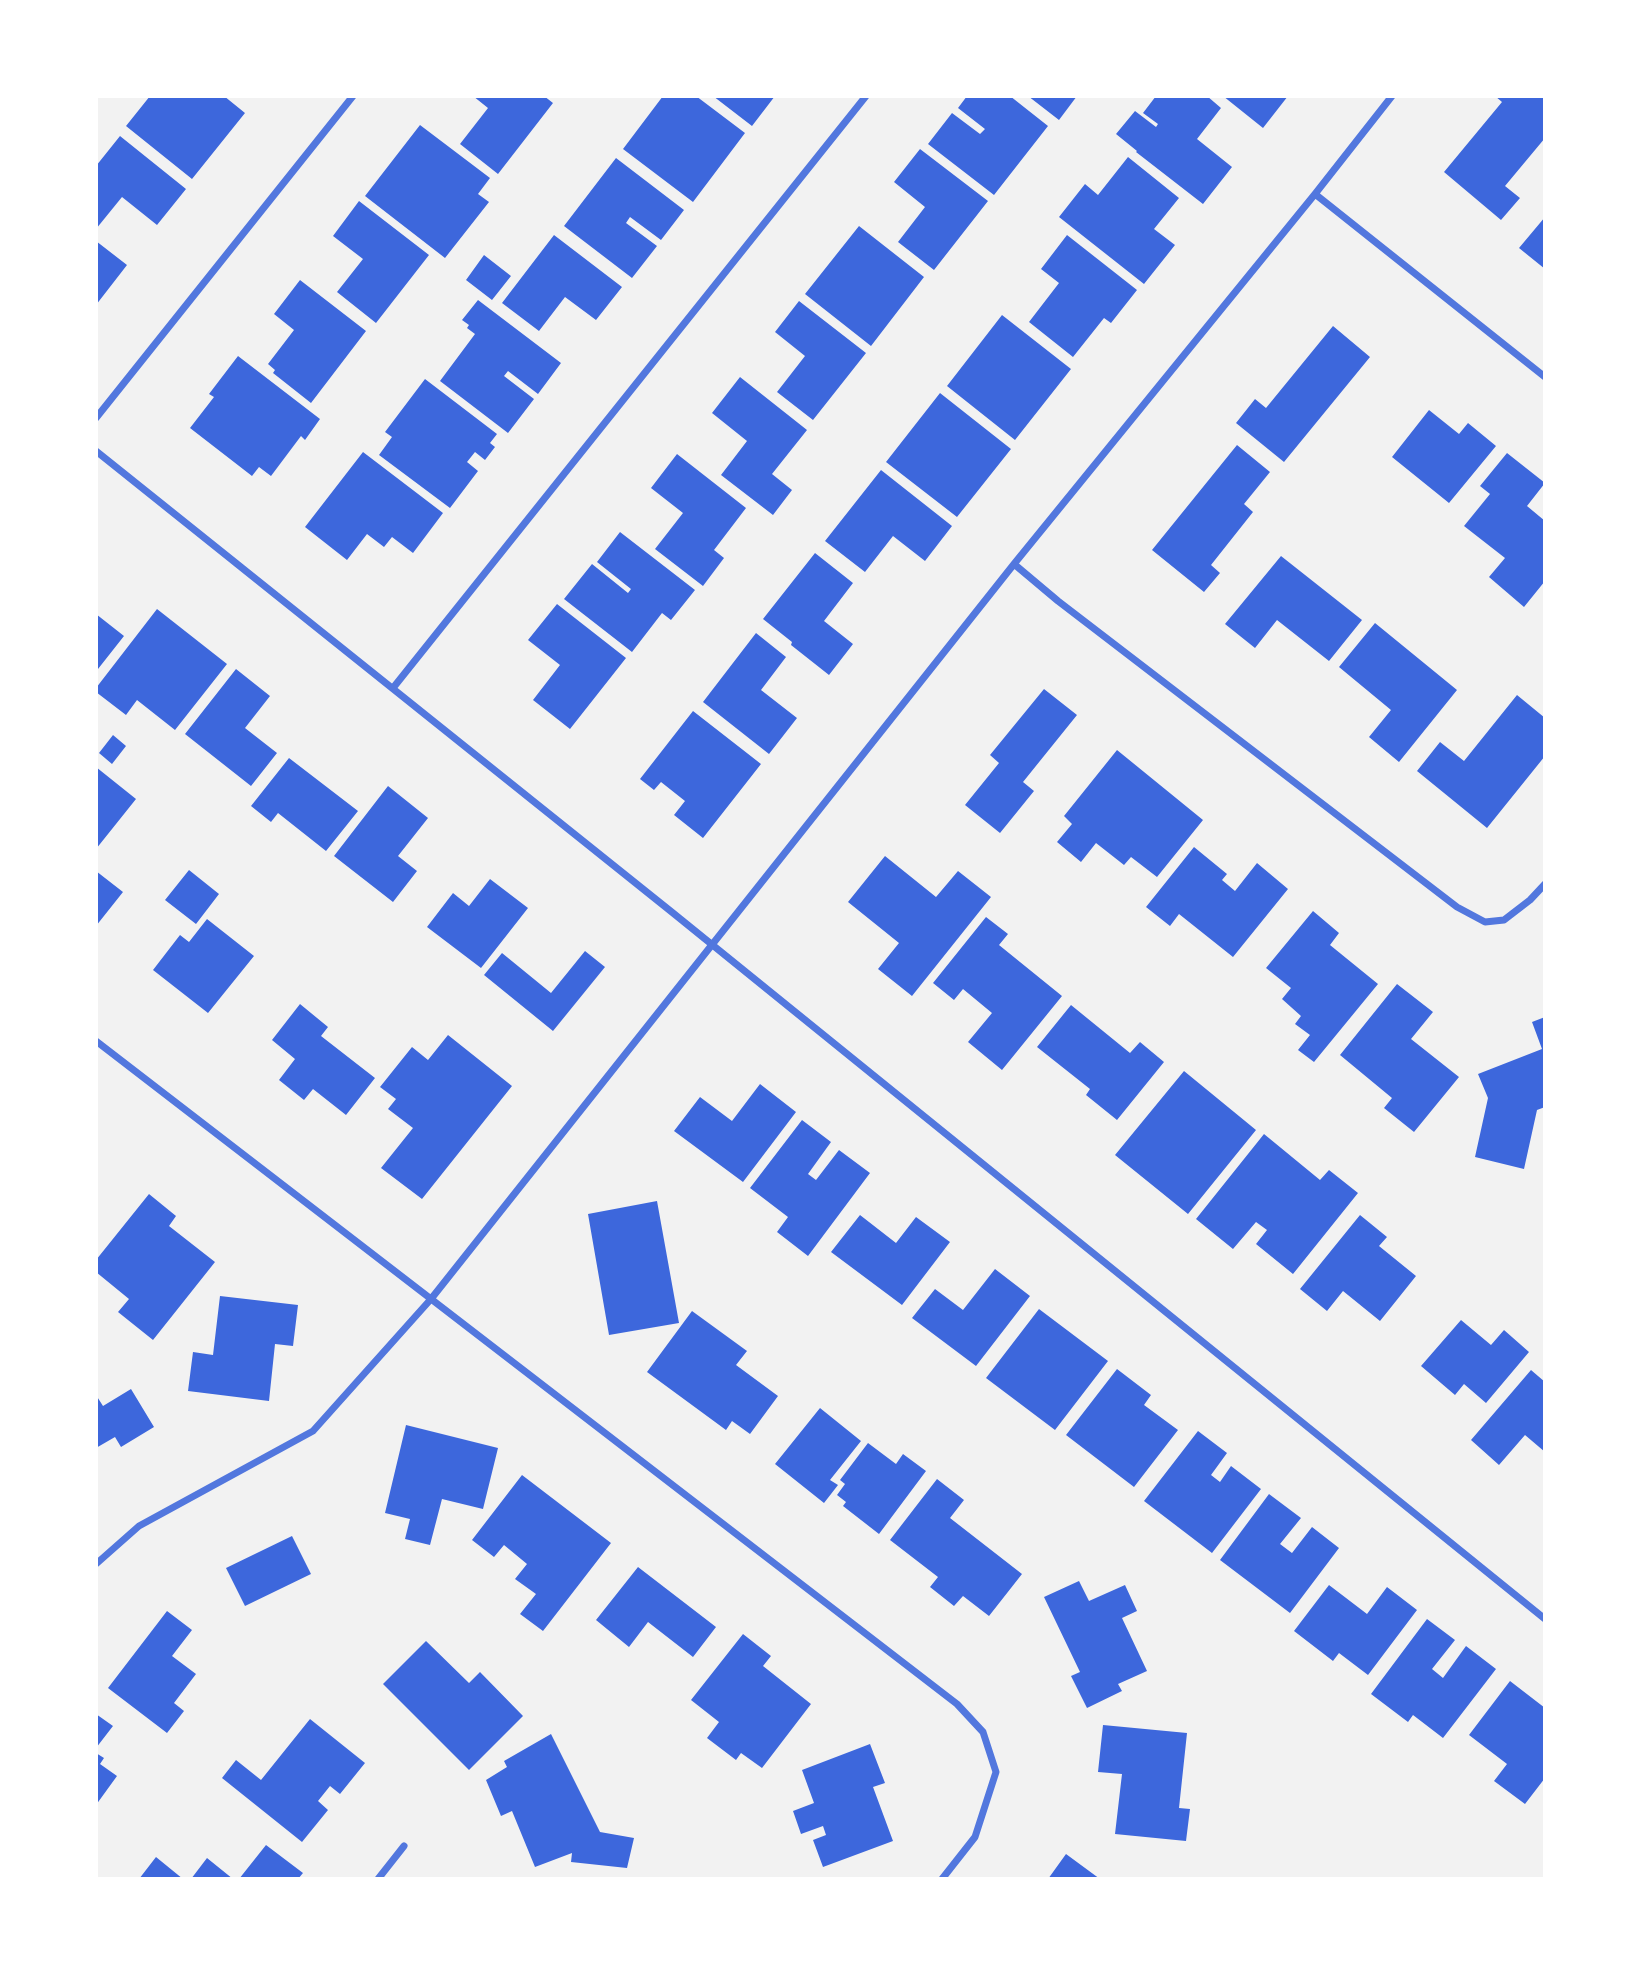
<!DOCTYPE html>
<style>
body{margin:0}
#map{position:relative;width:1641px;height:1975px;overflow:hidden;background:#f2f2f2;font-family:"Playfair Display",serif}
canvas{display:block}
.frame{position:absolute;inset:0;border:98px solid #fff;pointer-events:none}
</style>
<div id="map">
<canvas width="1641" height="1975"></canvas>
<div class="frame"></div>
</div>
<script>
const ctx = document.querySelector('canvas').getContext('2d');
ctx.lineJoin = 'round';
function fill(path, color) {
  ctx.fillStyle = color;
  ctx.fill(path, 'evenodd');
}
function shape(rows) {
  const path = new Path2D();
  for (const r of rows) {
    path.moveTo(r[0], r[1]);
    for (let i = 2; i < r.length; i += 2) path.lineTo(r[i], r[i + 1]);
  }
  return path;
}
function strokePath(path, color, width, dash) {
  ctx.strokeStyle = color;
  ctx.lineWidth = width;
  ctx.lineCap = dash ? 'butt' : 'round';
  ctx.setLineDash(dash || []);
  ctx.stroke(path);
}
const building = shape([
 [150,96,224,96,245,113,192,179,126,126],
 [473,96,544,96,553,103,498,174,460,144,488,108],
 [663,96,696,96,745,133,693,202,623,149],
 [713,96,775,96,752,126],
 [967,96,1010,96,1048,126,994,195,928,144,952,113,980,134,985,129,958,108],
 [1028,96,1077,96,1059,120],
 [1156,96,1207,96,1221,108,1197,139,1232,167,1203,204,1136,152,1137,151,1116,134,1135,111,1156,127,1158,124,1143,113],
 [1223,96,1288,96,1263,128],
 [1495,96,1545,96,1545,138,1505,186,1520,198,1501,220,1444,172,1502,102],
 [420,125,490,178,478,194,489,202,445,258,365,196],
 [120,136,186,189,157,225,122,197,96,229,96,166],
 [920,149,988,201,934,270,898,242,925,207,894,182],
 [1128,157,1179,198,1154,229,1175,245,1144,284,1059,217,1085,184,1098,195],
 [616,158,684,210,661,240,630,217,626,223,657,246,632,278,564,226],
 [359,201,429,255,376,323,337,292,363,259,333,236],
 [1545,217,1545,269,1519,248],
 [859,226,924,277,871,346,805,294],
 [554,235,622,287,596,320,565,297,539,331,502,303],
 [1067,235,1137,290,1111,323,1104,318,1073,357,1029,322,1059,283,1041,269],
 [96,241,127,265,96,305],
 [484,255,511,276,492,300,466,280],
 [300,280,366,331,311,403,273,373,275,370,268,364,294,330,274,314],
 [478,300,561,363,538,394,508,371,504,376,534,399,508,433,440,381,475,334,467,328,469,325,462,320],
 [799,301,866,353,813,420,777,392,805,356,775,332],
 [1002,315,1071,369,1015,440,947,386],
 [1333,326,1370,357,1284,462,1236,423,1255,399,1266,408],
 [238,356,320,419,305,440,301,436,271,476,259,467,252,476,190,428,214,397,209,394],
 [740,377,807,430,772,474,792,490,773,515,721,475,747,441,712,413],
 [425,379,497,434,490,443,495,447,485,460,475,452,467,462,478,471,450,508,379,455,392,437,385,432],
 [940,393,1011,449,957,517,886,462],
 [1429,410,1459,434,1468,423,1496,446,1449,503,1392,457],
 [1237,445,1270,472,1244,504,1253,512,1211,565,1220,573,1204,592,1152,550],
 [363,452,443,513,413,553,392,537,384,547,367,534,347,560,305,527],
 [1507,453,1545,483,1527,506,1545,521,1545,581,1524,607,1489,577,1505,558,1464,526,1490,494,1480,486],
 [677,454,746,508,714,550,724,558,703,586,655,549,683,513,651,488],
 [881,470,952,526,925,561,893,536,865,572,825,541],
 [620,532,695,590,671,620,662,613,632,652,564,599,592,564,628,593,631,589,597,562],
 [815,553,853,583,824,621,853,644,829,675,791,645,792,642,763,619],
 [1281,556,1362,620,1329,661,1277,620,1255,648,1225,624],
 [557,604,626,658,570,729,533,700,560,665,528,640],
 [157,609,227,664,175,730,137,700,126,715,96,692,96,688],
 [96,614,124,636,98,669,96,667],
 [1375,623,1457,690,1399,762,1369,737,1391,710,1339,667],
 [756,633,786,657,761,690,797,718,769,754,703,702],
 [236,669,270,696,245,728,277,753,251,786,185,734],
 [1044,689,1077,715,1023,782,1034,791,1000,833,965,805,999,763,990,755],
 [1517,695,1545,718,1545,756,1487,828,1417,771,1440,742,1464,761],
 [693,711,761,764,703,838,674,815,685,801,661,782,654,790,640,779],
 [113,735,126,746,112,764,99,753],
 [1117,750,1203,820,1157,877,1131,857,1124,865,1096,843,1081,862,1057,842,1072,824,1064,816],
 [289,758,358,811,326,851,278,813,271,822,251,806],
 [96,767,136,799,96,849],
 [388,786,428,818,398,856,417,871,393,902,334,856],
 [1194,847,1227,874,1222,880,1235,891,1257,863,1288,889,1233,957,1179,914,1170,926,1146,907],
 [885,856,936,897,958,871,991,897,912,996,878,969,899,943,848,902],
 [189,870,219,894,196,924,165,900],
 [96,871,123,892,96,926],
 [490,879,528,908,481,968,427,927,453,893,469,906],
 [1313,911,1339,933,1330,945,1378,984,1314,1062,1298,1050,1310,1035,1295,1024,1301,1016,1282,999,1291,988,1266,968],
 [986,917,1008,934,999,945,1062,996,1002,1070,968,1042,992,1013,963,989,954,1000,933,983],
 [207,919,254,956,208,1013,153,970,180,935,189,942],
 [585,951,605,967,553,1031,484,975,502,953,551,993],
 [1397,984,1433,1012,1411,1039,1459,1077,1414,1132,1384,1108,1392,1098,1340,1055],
 [300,1004,328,1027,321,1036,375,1078,346,1115,313,1089,304,1100,279,1080,295,1059,272,1040],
 [1071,1005,1130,1053,1140,1042,1164,1062,1117,1120,1086,1095,1090,1089,1037,1047],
 [1545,1017,1545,1107,1537,1110,1524,1169,1475,1157,1488,1098,1478,1074,1542,1049,1532,1022],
 [448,1035,512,1086,422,1199,381,1168,413,1128,388,1109,396,1099,380,1087,412,1047,428,1060],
 [1184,1071,1256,1130,1188,1214,1115,1155],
 [760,1084,796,1112,743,1182,674,1131,700,1097,732,1121],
 [802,1120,831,1142,808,1174,816,1180,839,1150,870,1173,808,1256,777,1232,788,1217,750,1188],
 [1264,1134,1320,1180,1329,1170,1358,1193,1293,1274,1256,1244,1267,1230,1256,1222,1233,1249,1196,1219],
 [149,1194,176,1216,169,1226,215,1262,153,1340,118,1312,129,1299,96,1272,96,1260],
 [657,1201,679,1323,609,1335,588,1214],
 [860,1215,896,1243,916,1217,950,1242,902,1305,831,1252],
 [1360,1215,1387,1237,1379,1246,1416,1276,1380,1321,1343,1291,1327,1311,1300,1289],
 [995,1269,1030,1296,976,1366,912,1318,935,1289,963,1310],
 [220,1296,298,1305,293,1346,275,1344,269,1401,188,1391,193,1352,213,1355],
 [1039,1309,1108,1361,1055,1430,986,1378],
 [692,1311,747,1351,736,1365,778,1396,750,1434,732,1421,726,1430,647,1372],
 [1461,1320,1491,1345,1504,1330,1529,1352,1486,1403,1464,1384,1455,1395,1421,1366],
 [1117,1369,1151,1395,1144,1405,1178,1430,1134,1487,1066,1435],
 [1531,1370,1545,1382,1545,1452,1525,1435,1499,1465,1471,1440],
 [131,1389,154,1427,121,1447,115,1437,96,1448,96,1395,103,1406],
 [820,1408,861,1441,830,1480,838,1485,824,1503,775,1464],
 [406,1425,498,1448,483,1509,442,1499,430,1545,405,1539,410,1519,385,1513],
 [1198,1431,1227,1453,1211,1475,1220,1482,1231,1466,1261,1489,1212,1553,1144,1501],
 [868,1443,896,1464,903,1454,926,1471,879,1534,843,1506,846,1502,837,1495,845,1484,840,1480],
 [522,1475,611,1543,543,1631,520,1614,536,1594,515,1579,527,1564,504,1545,494,1557,472,1540],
 [937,1479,964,1500,950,1518,1022,1574,989,1616,963,1596,954,1606,930,1587,938,1577,890,1540],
 [1269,1494,1301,1518,1280,1544,1292,1553,1312,1527,1339,1548,1290,1613,1220,1560],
 [292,1536,311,1574,245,1606,226,1568],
 [638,1567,716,1627,693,1657,648,1622,629,1647,596,1620],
 [1079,1581,1089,1601,1125,1585,1137,1611,1122,1618,1147,1671,1118,1684,1122,1691,1087,1708,1071,1676,1080,1672,1044,1597],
 [1329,1585,1367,1614,1387,1587,1417,1610,1368,1675,1339,1653,1333,1661,1294,1631],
 [167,1611,192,1630,172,1656,196,1674,174,1703,184,1711,167,1733,108,1688],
 [1427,1619,1455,1640,1432,1669,1443,1678,1466,1646,1496,1669,1443,1738,1413,1715,1408,1722,1371,1694],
 [743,1634,771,1656,763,1666,811,1704,762,1768,741,1753,736,1760,707,1738,719,1722,691,1700],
 [426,1641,469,1683,480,1672,523,1716,469,1770,383,1684],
 [1510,1681,1545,1708,1545,1778,1525,1804,1494,1781,1507,1764,1469,1735],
 [96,1714,113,1726,96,1748],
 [310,1719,365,1763,340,1794,330,1786,318,1801,328,1810,302,1842,222,1778,236,1760,261,1780],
 [1103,1725,1187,1733,1179,1808,1190,1809,1186,1841,1115,1834,1122,1774,1098,1772],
 [551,1734,600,1832,634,1838,627,1868,571,1862,572,1853,535,1867,512,1811,501,1816,486,1780,507,1767,504,1761],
 [870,1744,885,1783,873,1787,893,1841,823,1867,813,1840,826,1835,823,1826,801,1834,793,1811,814,1803,802,1770],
 [96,1753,104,1758,100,1764,117,1776,96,1805],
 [266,1845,303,1873,298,1879,239,1879],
 [1066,1854,1100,1879,1048,1879],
 [156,1857,183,1879,139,1879],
 [207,1858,233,1879,191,1879]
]);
const minor = shape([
 [1315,194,1545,377],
 [96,418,353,96],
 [96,451,673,913,1545,1619],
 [1014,564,1058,601,1457,907,1485,922,1504,920,1530,900,1545,884],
 [393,688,866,96],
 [96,1041,957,1704,983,1732,996,1772,975,1837,942,1879],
 [96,1564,139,1526,313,1431,431,1299,1014,564,1315,194,1392,96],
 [378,1879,404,1846]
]);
fill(building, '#3d67dc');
strokePath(minor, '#5277de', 7);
</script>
